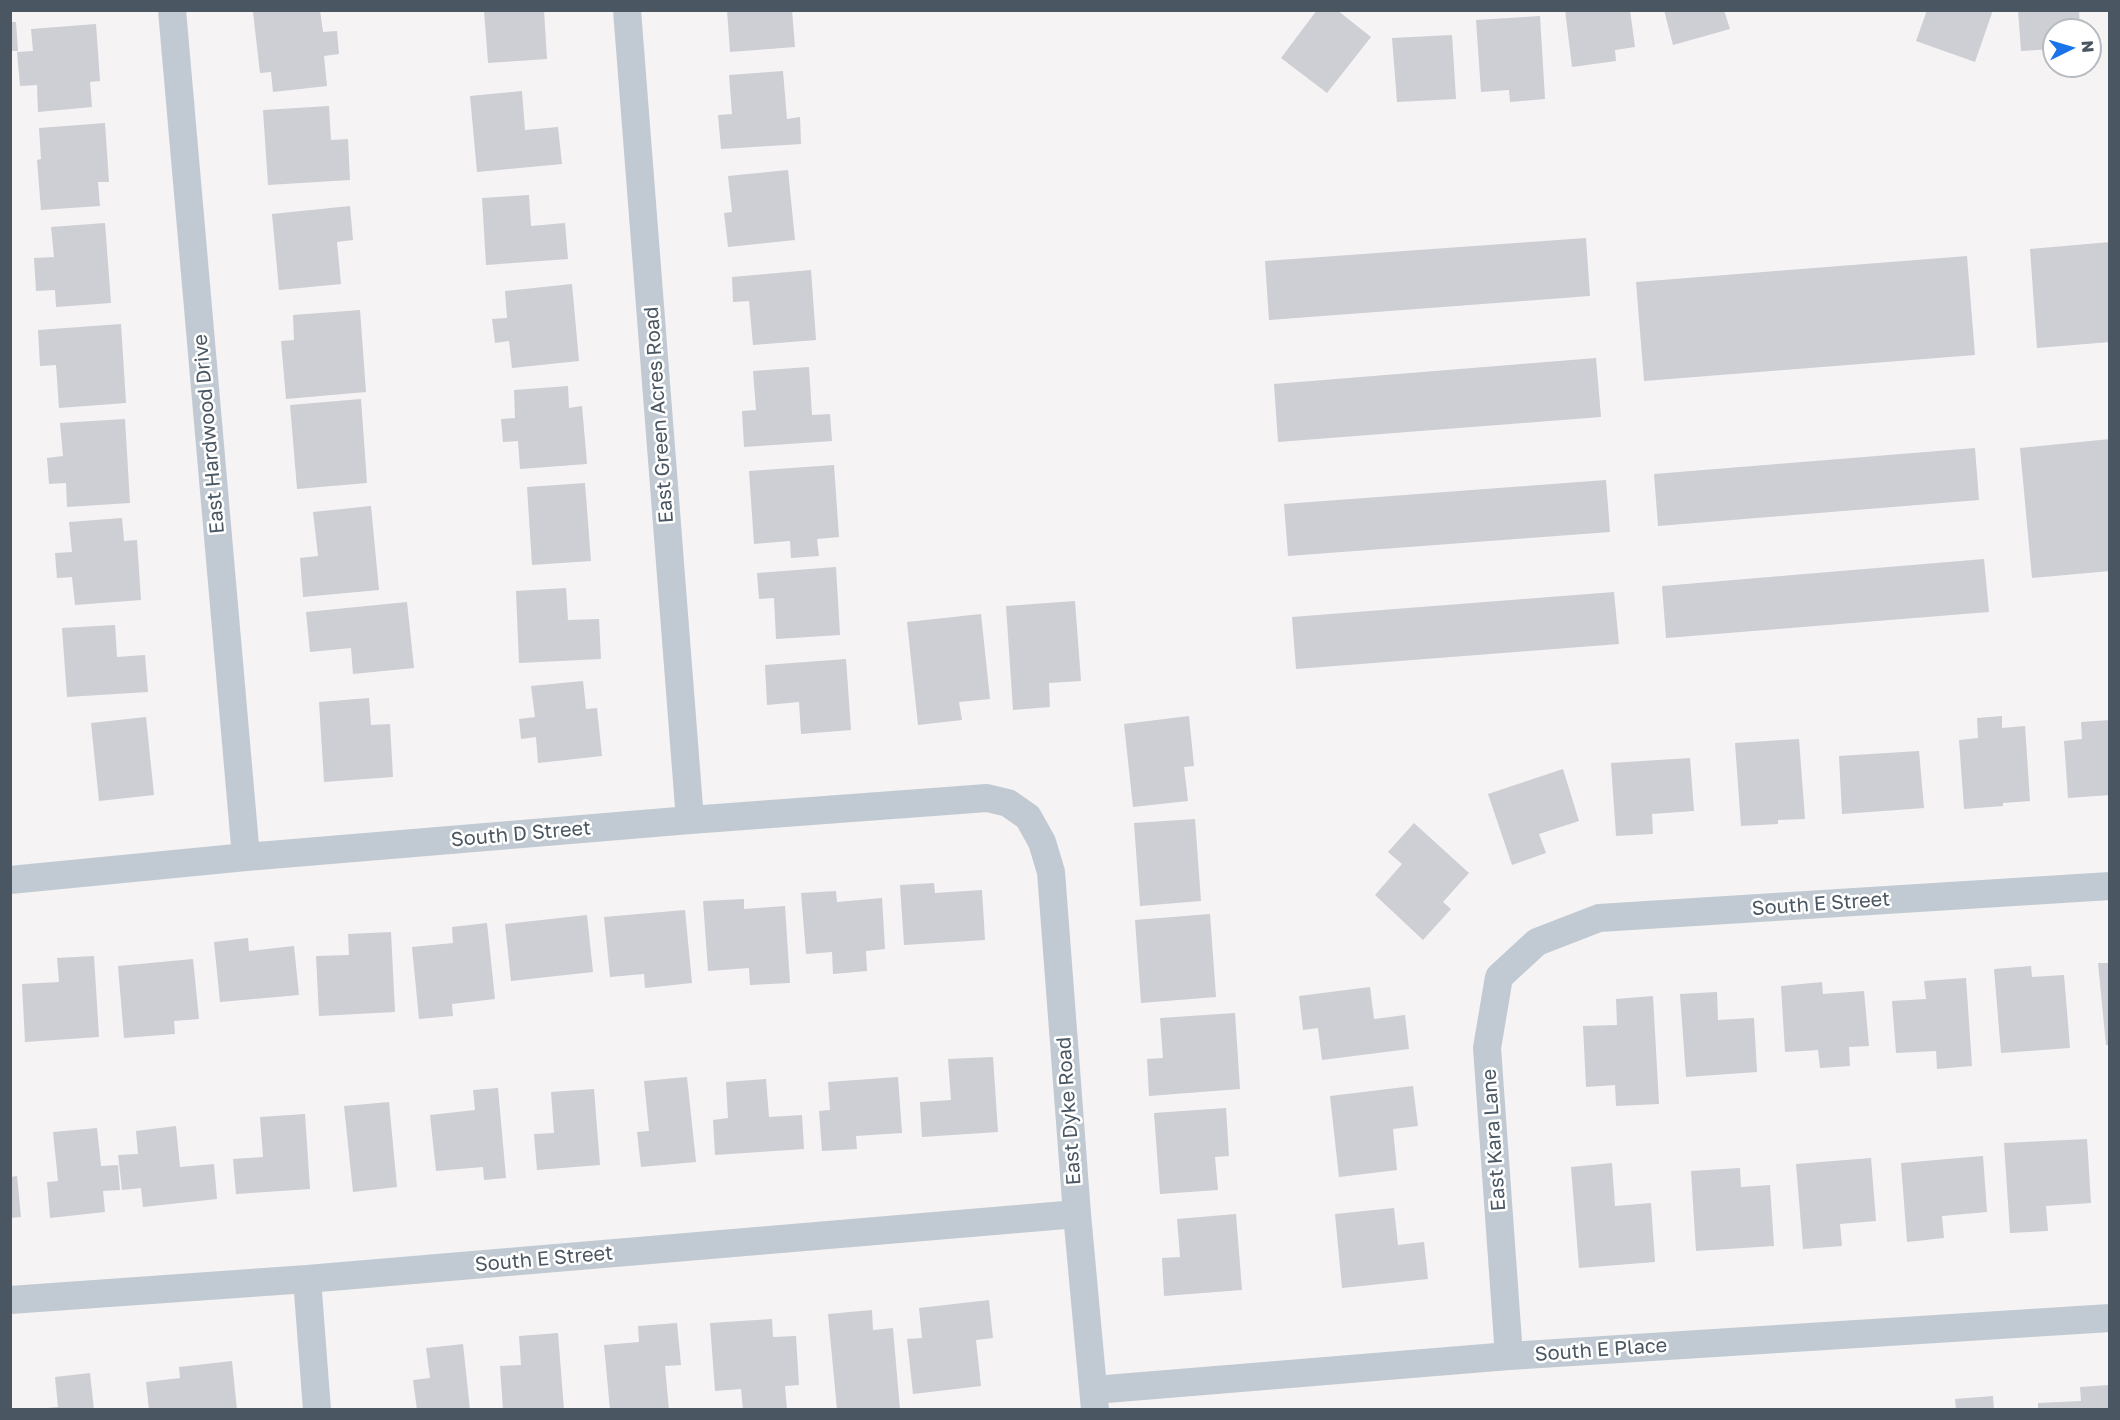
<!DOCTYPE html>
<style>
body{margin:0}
#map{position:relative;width:2120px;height:1420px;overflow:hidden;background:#f5f3f3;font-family:"Golos Text",sans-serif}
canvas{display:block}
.frame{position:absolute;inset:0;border:12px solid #4a5661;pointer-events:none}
.north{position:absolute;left:2042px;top:18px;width:60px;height:60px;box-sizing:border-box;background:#fff;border:2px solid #b7bbc0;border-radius:50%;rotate:85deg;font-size:16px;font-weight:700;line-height:24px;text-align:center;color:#4a5661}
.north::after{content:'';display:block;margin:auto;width:21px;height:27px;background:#1a73e8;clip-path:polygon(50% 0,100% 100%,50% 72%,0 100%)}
</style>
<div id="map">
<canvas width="2120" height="1420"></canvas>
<div class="frame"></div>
<div class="north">N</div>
</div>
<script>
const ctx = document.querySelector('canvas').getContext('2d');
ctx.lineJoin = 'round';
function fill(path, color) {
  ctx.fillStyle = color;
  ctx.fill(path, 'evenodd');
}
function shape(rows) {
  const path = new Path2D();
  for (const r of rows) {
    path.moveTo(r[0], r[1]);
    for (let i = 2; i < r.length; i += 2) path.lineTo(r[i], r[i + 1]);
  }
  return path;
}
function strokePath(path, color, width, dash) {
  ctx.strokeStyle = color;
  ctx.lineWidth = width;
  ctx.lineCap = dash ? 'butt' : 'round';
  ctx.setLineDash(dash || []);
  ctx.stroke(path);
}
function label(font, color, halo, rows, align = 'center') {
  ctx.font = font + ' "Golos Text",sans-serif';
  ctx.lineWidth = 5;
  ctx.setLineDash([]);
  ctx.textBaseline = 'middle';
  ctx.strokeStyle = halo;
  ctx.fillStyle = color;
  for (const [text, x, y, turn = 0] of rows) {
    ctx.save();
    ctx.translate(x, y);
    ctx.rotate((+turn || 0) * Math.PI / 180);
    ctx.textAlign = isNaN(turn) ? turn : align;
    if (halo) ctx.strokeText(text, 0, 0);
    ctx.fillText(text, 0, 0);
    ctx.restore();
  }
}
const building = shape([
 [268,10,320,10,323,32,337,31,339,54,324,56,327,86,273,92,271,72,260,73,253,12],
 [484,10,544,10,547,59,488,63],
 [727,10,792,10,795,47,730,52],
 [1317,10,1337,10,1371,37,1327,93,1281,58],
 [1565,10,1630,10,1635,47,1615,50,1616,61,1572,67],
 [1664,10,1724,10,1730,29,1673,45],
 [1927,10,1993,10,1975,62,1916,41],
 [2018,10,2079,10,2080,30,2054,30,2054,49,2021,51],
 [1540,16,1545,99,1510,102,1509,90,1481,92,1476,20],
 [10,22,16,22,18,51,10,51],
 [96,24,100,81,90,82,92,107,38,112,37,85,20,86,17,52,33,51,31,29],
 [1452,35,1456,99,1397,102,1392,38],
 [783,71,787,119,800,117,801,144,721,149,718,115,732,114,729,75],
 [522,91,525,130,558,127,562,164,477,172,470,96],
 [329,106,331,140,348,139,350,180,268,185,263,110],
 [105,123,109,182,98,182,100,206,41,210,37,160,41,159,39,128],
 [788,170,795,240,728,247,724,213,732,212,728,176],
 [529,195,531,226,565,223,568,259,486,265,482,198],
 [350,206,353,240,337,242,341,284,279,290,272,214],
 [105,223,111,303,56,307,55,290,36,291,34,258,54,257,51,227],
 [1586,238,1590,296,1269,320,1265,261],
 [2110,242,2110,342,2037,348,2030,249],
 [1967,256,1975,355,1644,381,1636,282],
 [811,270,816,340,753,345,749,301,733,302,732,277],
 [572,284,579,361,512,368,509,341,495,343,492,319,507,318,505,291],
 [360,310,366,392,286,399,281,341,294,340,293,315],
 [121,324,126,403,59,408,56,365,40,366,38,330],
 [1596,358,1601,417,1278,442,1274,384],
 [809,367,812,415,830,414,832,441,744,447,742,411,756,410,753,371],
 [568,386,569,408,582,406,587,464,520,469,518,441,503,442,501,419,515,418,514,390],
 [361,399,367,483,297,489,290,405],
 [125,419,130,503,67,507,66,483,49,484,47,458,63,456,60,423],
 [2110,439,2110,571,2032,578,2020,448],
 [1975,448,1979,500,1658,526,1654,474],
 [834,465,839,537,817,539,819,556,791,558,790,541,754,544,749,471],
 [1606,480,1610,532,1288,556,1284,504],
 [585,483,591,561,532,565,527,487],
 [371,506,379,590,303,597,300,558,318,556,313,512],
 [122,518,124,541,137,540,141,600,75,605,72,577,57,578,55,553,72,552,69,522],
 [1984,559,1989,612,1666,638,1662,586],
 [836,567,840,635,776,639,774,598,759,599,757,573],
 [566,588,568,620,599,619,601,659,519,663,516,591],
 [1614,592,1619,644,1296,669,1292,617],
 [1075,601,1081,681,1049,683,1050,707,1013,710,1006,606],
 [407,602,414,668,353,674,351,648,310,652,306,612],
 [981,614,990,699,959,702,962,720,918,725,907,622],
 [115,625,117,657,145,655,148,692,67,697,62,628],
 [846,659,851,730,801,734,799,702,767,705,765,665],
 [583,681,586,709,597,708,602,756,538,763,536,737,521,739,519,719,535,717,531,686],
 [369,698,371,725,390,724,393,777,324,782,319,702],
 [1189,716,1194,766,1184,767,1188,801,1133,807,1124,724],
 [2002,716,2002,728,2025,726,2030,801,2003,803,2003,806,1964,809,1959,740,1978,738,1977,718],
 [146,717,154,795,99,801,91,723],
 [2110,720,2110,795,2068,798,2064,741,2082,739,2081,722],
 [1799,739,1805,819,1778,820,1778,824,1741,826,1735,743],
 [1919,751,1924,808,1842,814,1839,756],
 [1690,758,1694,811,1652,814,1653,834,1616,836,1611,763],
 [1563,769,1579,821,1539,834,1546,853,1512,865,1488,794],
 [1195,819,1201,901,1140,906,1134,823],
 [1414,823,1469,873,1443,902,1451,909,1423,940,1375,895,1402,864,1388,852],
 [934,883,935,893,982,890,985,940,904,945,900,885],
 [836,891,837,902,882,898,885,949,866,951,867,971,833,974,832,952,806,954,801,893],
 [744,899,744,909,785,906,790,983,750,985,749,968,708,971,703,901],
 [685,910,692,983,645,988,644,974,610,977,604,917],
 [1210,914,1216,997,1141,1003,1135,920],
 [587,915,593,972,511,981,505,924],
 [487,923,495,999,452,1004,453,1016,419,1019,412,947,453,943,452,927],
 [391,932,395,1012,319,1016,316,956,349,955,348,934],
 [248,938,249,951,294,946,299,995,220,1002,214,942],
 [94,956,99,1037,25,1042,22,984,59,982,57,958],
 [193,959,199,1019,174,1021,175,1034,124,1038,118,966],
 [2098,963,2110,963,2110,1045,2106,1045],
 [2031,966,2032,977,2064,975,2070,1048,2001,1053,1994,969],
 [1966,978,1972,1066,1937,1069,1936,1051,1896,1053,1892,1001,1926,999,1924,981],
 [1822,982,1823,994,1864,991,1869,1046,1849,1047,1850,1066,1820,1068,1818,1050,1785,1052,1781,986],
 [1370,987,1374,1019,1405,1015,1409,1049,1322,1060,1318,1028,1303,1030,1299,996],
 [1717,992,1718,1020,1754,1018,1757,1072,1686,1077,1680,994],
 [1653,996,1659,1104,1616,1106,1615,1085,1586,1087,1583,1026,1617,1025,1616,999],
 [1235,1013,1240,1089,1149,1096,1147,1059,1163,1058,1160,1018],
 [993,1057,998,1132,922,1137,920,1102,951,1100,948,1059],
 [687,1077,696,1162,641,1167,637,1132,649,1131,644,1081],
 [898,1077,902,1133,856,1136,857,1149,822,1151,819,1111,830,1110,828,1082],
 [766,1079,769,1117,802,1115,804,1149,715,1155,713,1120,728,1118,726,1082],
 [1413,1086,1418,1126,1393,1129,1397,1170,1339,1177,1330,1096],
 [498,1088,506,1178,484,1180,483,1167,436,1171,430,1115,475,1110,473,1090],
 [594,1089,600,1165,537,1170,534,1134,554,1133,551,1092],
 [389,1102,397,1187,353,1192,344,1106],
 [1226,1108,1229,1156,1215,1157,1218,1190,1160,1194,1154,1113],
 [305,1114,310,1189,236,1194,233,1159,263,1157,260,1117],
 [176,1126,180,1167,214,1164,217,1199,143,1207,141,1188,122,1190,118,1155,138,1154,136,1131],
 [97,1128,101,1166,118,1165,120,1190,103,1191,105,1212,50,1218,47,1182,58,1181,53,1132],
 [2087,1139,2091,1203,2046,1206,2048,1231,2010,1233,2004,1143],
 [1983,1156,1987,1212,1942,1216,1944,1238,1907,1242,1901,1163],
 [1871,1158,1876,1221,1840,1224,1842,1246,1803,1249,1796,1164],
 [1612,1163,1615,1206,1651,1203,1655,1262,1579,1268,1571,1167],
 [1740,1168,1741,1187,1770,1185,1774,1246,1696,1251,1691,1171],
 [17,1176,21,1217,10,1218,10,1177],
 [1394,1208,1398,1245,1424,1242,1428,1279,1342,1288,1335,1214],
 [1236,1214,1242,1290,1164,1296,1162,1258,1180,1257,1177,1219],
 [989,1300,993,1338,976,1340,981,1386,913,1394,907,1339,922,1338,919,1308],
 [872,1310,873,1330,893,1328,900,1410,837,1410,828,1314],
 [772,1319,773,1337,796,1336,799,1385,785,1386,787,1410,743,1410,741,1389,715,1391,710,1323],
 [677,1323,681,1365,665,1366,669,1410,610,1410,604,1345,639,1342,638,1326],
 [558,1333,564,1410,503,1410,500,1366,521,1365,519,1336],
 [463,1344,470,1410,417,1410,413,1380,430,1378,426,1348],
 [232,1361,237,1410,149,1410,146,1382,180,1378,179,1367],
 [90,1373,94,1410,46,1410,46,1408,58,1407,55,1377],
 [2110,1385,2110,1410,2038,1410,2038,1403,2081,1401,2080,1387],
 [1993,1396,1994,1410,1956,1410,1955,1399]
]);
const street = shape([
 [172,10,246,857],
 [627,10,690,820],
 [10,880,246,857,690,820,987,798,1008,803,1028,817,1042,842,1051,872,1077,1214,1095,1410],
 [307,1279,317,1410],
 [10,1300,307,1279,1077,1214],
 [1509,1356,1487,1048,1499,977,1537,942,1599,918,2110,886],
 [1094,1390,1509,1356,2110,1318]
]);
const streetNames = [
 ["East Green Acres Road",659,415,-94],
 ["East Hardwood Drive",209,434,-95],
 ["South D Street",521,834,-5],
 ["South E Street",1821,904,-4],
 ["East Dyke Road",1069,1111,-94],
 ["East Kara Lane",1494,1140,-94],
 ["South E Street",544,1259,-5],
 ["South E Place",1601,1350,-4]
];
fill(building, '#cdcfd5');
strokePath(street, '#c1cad2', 28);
label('20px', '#4a5661', '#fff', streetNames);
</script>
